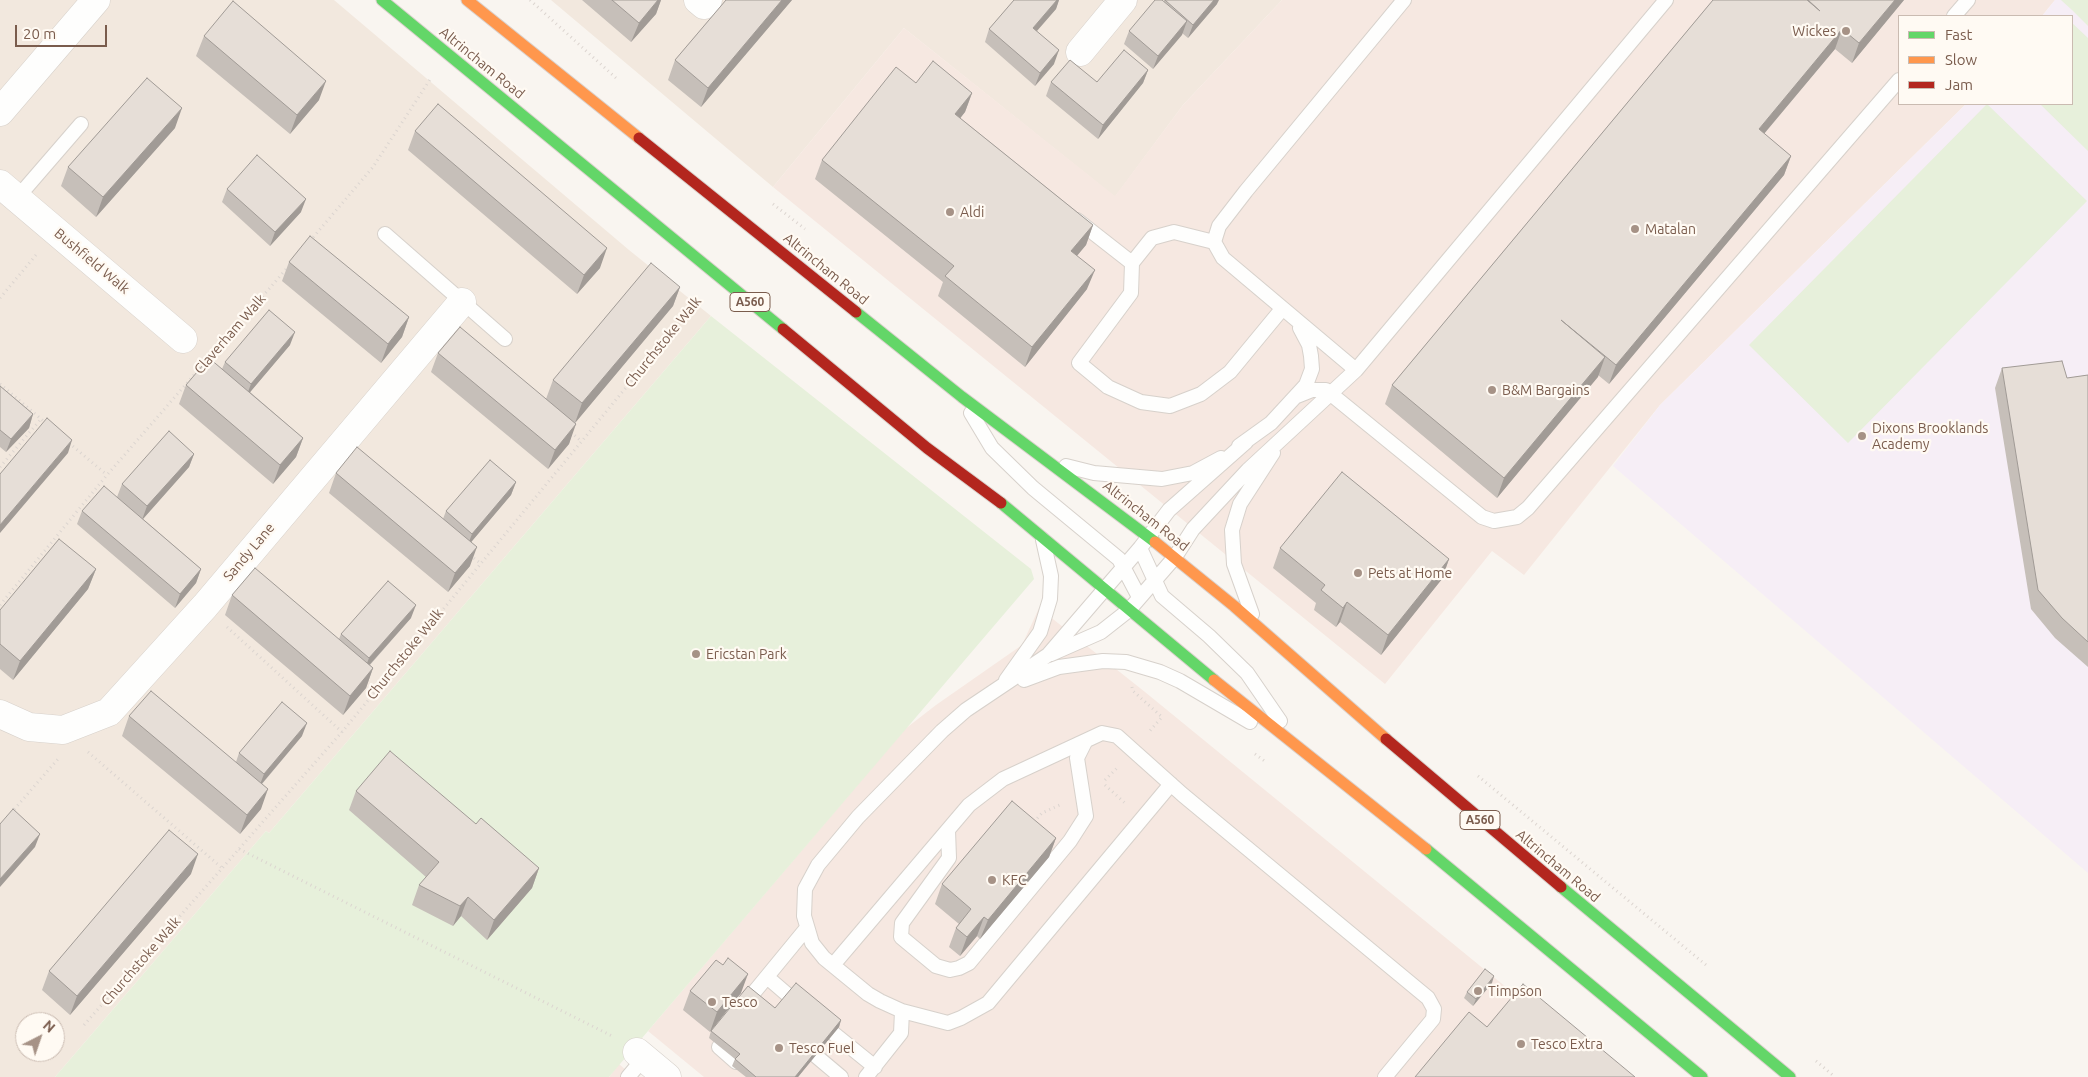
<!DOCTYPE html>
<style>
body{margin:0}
#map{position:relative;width:2088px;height:1077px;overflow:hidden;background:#f9f5f0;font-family:Ubuntu,sans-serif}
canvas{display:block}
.legend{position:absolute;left:1898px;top:15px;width:175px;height:90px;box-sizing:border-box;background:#fffaf3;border:1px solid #cabbb1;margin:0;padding:6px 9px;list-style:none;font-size:15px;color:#7a5c4d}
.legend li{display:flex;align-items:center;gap:10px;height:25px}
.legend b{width:25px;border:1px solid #cabbb1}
.north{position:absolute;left:15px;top:1012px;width:50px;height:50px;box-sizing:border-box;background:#fffaf3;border:1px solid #cabbb1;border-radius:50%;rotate:41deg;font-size:14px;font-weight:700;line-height:20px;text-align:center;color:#7a5c4d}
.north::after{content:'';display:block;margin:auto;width:18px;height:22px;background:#a69286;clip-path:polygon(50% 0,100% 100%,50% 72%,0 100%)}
.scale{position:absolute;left:15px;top:25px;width:92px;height:22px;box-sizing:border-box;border:2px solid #7a5c4d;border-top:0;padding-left:6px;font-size:15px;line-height:18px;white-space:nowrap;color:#7a5c4d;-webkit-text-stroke:4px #fffaf3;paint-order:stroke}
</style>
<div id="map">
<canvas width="2088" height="1077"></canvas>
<ul class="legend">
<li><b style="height:6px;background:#63d668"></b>Fast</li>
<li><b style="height:6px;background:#ff974d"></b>Slow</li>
<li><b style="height:6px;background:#b3261e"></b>Jam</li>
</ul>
<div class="north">N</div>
<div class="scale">20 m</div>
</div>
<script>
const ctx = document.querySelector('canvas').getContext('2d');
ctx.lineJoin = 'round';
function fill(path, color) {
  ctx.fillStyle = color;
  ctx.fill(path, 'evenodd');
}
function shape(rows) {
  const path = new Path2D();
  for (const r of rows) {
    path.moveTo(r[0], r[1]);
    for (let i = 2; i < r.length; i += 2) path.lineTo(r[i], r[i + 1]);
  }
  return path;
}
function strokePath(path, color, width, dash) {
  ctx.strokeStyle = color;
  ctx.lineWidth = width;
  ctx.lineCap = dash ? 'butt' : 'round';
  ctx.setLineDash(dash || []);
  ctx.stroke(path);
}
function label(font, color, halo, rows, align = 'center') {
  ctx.font = font + ' Ubuntu,sans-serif';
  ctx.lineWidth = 4.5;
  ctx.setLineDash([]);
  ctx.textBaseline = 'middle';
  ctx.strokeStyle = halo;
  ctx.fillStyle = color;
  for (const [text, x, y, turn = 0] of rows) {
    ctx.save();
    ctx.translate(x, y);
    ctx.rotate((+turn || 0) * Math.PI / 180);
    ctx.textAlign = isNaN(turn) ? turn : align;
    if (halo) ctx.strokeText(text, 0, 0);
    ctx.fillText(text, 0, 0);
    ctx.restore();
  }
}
const residential = shape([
 [0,0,334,0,629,250,711,316,269,833,266,831,55,1077,0,1077],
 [25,1022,55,1022,55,1052,25,1052],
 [551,0,1282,0,1183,105,1115,197,904,28,773,187]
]);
const commercial = shape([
 [1282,0,2055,0,2042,16,1899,16,1899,104,1966,104,1660,405,1524,575,1492,551,1385,684,773,187,904,28,1115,196,1183,105],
 [1039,608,1145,692,1616,1077,704,1077,648,1031,905,729,936,705,1022,645],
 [619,1064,634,1077,609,1077]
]);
const education = shape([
 [2055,0,2088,0,2088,873,1613,466,1660,405,1966,104,2072,104,2072,16,2042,16]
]);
const green = shape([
 [2061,0,2088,0,2088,26,2072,10],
 [2072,23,2088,38,2088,151,2040,104,2072,104],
 [1987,104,2087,201,1848,443,1749,345],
 [711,316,1031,569,1034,579,648,1031,609,1077,55,1077,266,831,269,833]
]);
const path = shape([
 [530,0,616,78],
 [773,204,805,229],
 [310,241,373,167,431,78],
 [0,298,36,255],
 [0,384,47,424],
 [571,432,582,442],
 [69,443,107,475],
 [0,467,41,419],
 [470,555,480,563],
 [0,605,107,475,288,267],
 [227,627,342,732],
 [1132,687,1133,691,1162,717,1148,733],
 [88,752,222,868],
 [1255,754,1266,762],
 [1478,776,1706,965],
 [1105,780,1118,767],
 [1105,785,1126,804],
 [11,813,58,759],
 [1034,822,1042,813,1062,804],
 [239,849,614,1037],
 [84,1025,342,732,699,299],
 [1816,1061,1835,1077]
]);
const lane = shape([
 [1954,16,1968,0],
 [17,198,81,124],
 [1077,220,1132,263],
 [385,234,505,339],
 [1214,242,1174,232,1152,238,1132,263,1131,293,1079,363,1108,387,1141,402,1170,406,1201,394,1230,372,1282,309],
 [1356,370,1223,258,1214,242,1219,226,1246,191,1404,0],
 [1297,396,1312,390,1326,390,1482,517,1494,521,1517,517,1528,508,1899,80],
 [971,413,992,448,1033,488,1119,559,1139,597],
 [1239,446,1271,423,1306,385,1312,369,1311,356,1309,345,1300,328],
 [1066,466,1094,473,1162,479,1193,473,1221,458],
 [1140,548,1162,596,1209,636,1247,673,1280,721],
 [1252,614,1234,564,1232,530,1240,504,1273,453],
 [1051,654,1101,632,1129,610,1175,557,1193,529,1248,470,1356,370,1666,0],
 [1006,680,1040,632,1050,599,1051,576,1043,540],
 [1024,680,1059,667,1103,661,1126,662,1160,672,1180,681,1250,722],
 [1171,784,988,1003,961,1018,948,1023,902,1011,880,1001,868,994,824,958,812,943,804,916,805,889,818,865,858,817,942,731,966,710,1048,655,1140,548,1169,510,1246,442],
 [948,830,949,858,902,923,901,937,936,966,950,970,959,968,969,963,1070,841,1086,816,1077,758,1085,742],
 [833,965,969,805,1003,779,1102,733,1117,736,1183,795,1428,998,1434,1009,1433,1019,1385,1077],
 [767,977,789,996],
 [751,996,806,929],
 [833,1033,875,1067],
 [719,1047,736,1062],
 [816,1056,841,1077],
 [628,1077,644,1058],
 [866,1077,901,1033,902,1011]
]);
const street = shape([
 [698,0,704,5,708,0],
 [1080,52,1123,0],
 [0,112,96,0],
 [0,184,183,339],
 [0,714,29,727,63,730,109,712,205,606,462,302],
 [637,1052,667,1077]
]);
const fast = shape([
 [382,0,783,329],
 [856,312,962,397,1155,542],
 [1001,503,1214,680],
 [1426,849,1702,1077],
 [1561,887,1790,1077]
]);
const slow = shape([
 [467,0,639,138],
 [1155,542,1234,606,1386,739],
 [1214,680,1426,849]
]);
const jam = shape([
 [639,138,856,312],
 [783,329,927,448,1001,503],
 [1386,739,1561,887]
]);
const wall = shape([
 [582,0,661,0,656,14,631,42],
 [726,0,792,0,701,107,668,80,675,60],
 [1014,0,1059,0,1056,9,1037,31,1054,64,1035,86,985,42,989,29],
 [1164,0,1217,4,1188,38,1182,33,1153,69,1124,44,1129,31,1164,2],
 [1713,0,1904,0,1852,63,1835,49,1764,134,1791,156,1784,175,1609,384,1598,375,1497,498,1385,404,1392,385],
 [204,36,319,100,290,134,196,56],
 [1148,70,1143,83,1098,139,1046,96,1051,82,1097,82],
 [916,83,972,93,965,112,960,118,1093,225,1086,245,1077,256,1087,289,1025,367,938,296,943,282,815,179,822,160],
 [175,128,96,217,61,186,68,167],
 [415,131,600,268,577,294,408,150],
 [227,189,301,212,270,246,222,202],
 [289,262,409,317,402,337,381,363,282,281],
 [680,287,673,306,575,423,569,444,548,469,431,372,438,353,546,399,553,380],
 [290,345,250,392,303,438,296,457,273,484,179,404,186,385,222,369,225,362],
 [2002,368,2067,378,2088,375,2088,667,2055,638,2031,609,1995,388],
 [0,386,33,414,29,428,6,452,0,447],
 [194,454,189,467,143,519,201,569,196,583,175,608,77,524,82,511,117,497,122,484],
 [336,473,443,519,446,511,516,482,511,495,471,542,470,566,448,592,329,493],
 [1280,548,1449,559,1442,579,1381,655,1340,622,1336,627,1314,610,1316,603,1273,568],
 [96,569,88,589,13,680,0,669,0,610],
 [232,595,339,639,341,634,411,618,370,665,373,668,366,688,343,715,225,615],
 [129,716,236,762,239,753,302,736,262,784,261,809,240,834,122,736],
 [356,791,476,824,539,868,532,888,487,940,461,916,453,926,412,905,419,885,426,877,349,810],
 [1056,838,1049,857,980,939,977,936,960,956,949,947,956,928,959,924,935,904,942,884],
 [191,874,70,1015,42,990,49,971],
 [723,965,741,993,710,1032,683,1010,690,991],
 [1492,983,1473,1006,1464,998,1467,992],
 [775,1008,841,1020,839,1027,798,1077,746,1077,732,1066,735,1059,709,1038,711,1031]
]);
const shadedWall = shape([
 [658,0,661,0,656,14,631,42,639,23],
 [782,0,792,0,701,107,708,88],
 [1057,0,1059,0,1056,9,1028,41,1033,28],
 [1214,0,1219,0,1217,4,1188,38,1193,25],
 [1895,0,1904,0,1852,63,1859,43],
 [1187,21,1182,35,1153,69,1158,56],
 [1842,29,1835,49,1752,148,1759,129],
 [1059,50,1054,64,1035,86,1040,73],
 [1148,70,1143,83,1098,139,1103,125],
 [326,81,319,100,290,134,297,115],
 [972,93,965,112,948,134,955,114],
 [182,108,175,128,96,217,103,197],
 [1791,156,1784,175,1609,384,1616,365],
 [306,199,301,212,270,246,275,232],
 [1093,225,1086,245,1064,271,1071,251],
 [607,248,600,268,577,294,584,275],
 [1095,270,1087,289,1025,367,1032,347],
 [680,287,673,306,575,423,582,403],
 [409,317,402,337,381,363,388,344],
 [295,332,290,345,246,397,251,384],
 [1605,357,1598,377,1497,498,1504,478],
 [33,414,29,428,6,452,11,439],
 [576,424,569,444,548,469,555,450],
 [303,438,296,457,273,484,280,465],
 [72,440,68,453,0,533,0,525],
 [194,454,189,467,142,520,147,506],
 [516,482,511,495,467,547,472,534],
 [477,547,470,566,448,592,455,573],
 [1449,559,1442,579,1381,655,1388,635],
 [96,569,88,589,13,680,20,661],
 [201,569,196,583,175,608,180,594],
 [1347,602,1340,622,1336,627,1343,608],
 [416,605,411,618,364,671,369,658],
 [373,668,366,688,343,715,350,696],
 [307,723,302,736,259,787,264,774],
 [268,789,261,809,240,834,247,815],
 [40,834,35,847,0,887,0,879],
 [1056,838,1049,857,980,939,988,920],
 [198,854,191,874,70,1015,77,996],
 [539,868,532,888,487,940,494,920],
 [468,897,461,916,453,926,460,906],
 [984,917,977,936,960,956,967,937],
 [748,974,741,993,710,1032,717,1012],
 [1494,976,1492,983,1473,1006,1476,999],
 [841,1020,839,1027,798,1077,795,1077]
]);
const building = shape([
 [612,0,658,0,639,23,612,0],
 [726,0,782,0,708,88,675,60,726,0],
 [1014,0,1057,0,1033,28,1059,50,1040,73,989,29,1014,0],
 [1155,0,1162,0,1187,21,1158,56,1129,31,1155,0],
 [1165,0,1214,0,1193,25,1165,0],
 [1713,0,1807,0,1820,11,1808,0,1895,0,1859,43,1842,29,1759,129,1791,156,1616,365,1561,320,1605,357,1504,478,1392,385,1713,0],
 [233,1,326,81,297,115,204,36,233,1],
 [1124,50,1148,70,1103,125,1051,82,1070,60,1097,82,1124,50],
 [933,61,972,93,955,114,1093,225,1071,251,1095,270,1032,347,945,276,954,266,822,160,896,67,916,83,933,61],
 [147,78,182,108,103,197,68,167,147,78],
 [438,104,607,248,584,275,415,131,438,104],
 [257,155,306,199,275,232,227,189,257,155],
 [310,236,409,317,388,344,289,262,310,236],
 [651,263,680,287,582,403,553,380,651,263],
 [269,310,295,332,251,384,225,362,269,310],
 [460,327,576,424,555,450,438,353,460,327],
 [209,358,303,438,280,465,186,385,209,358],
 [2062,361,2067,378,2088,375,2088,642,2062,618,2038,590,2002,368,2062,361],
 [0,386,33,414,11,439,0,430,0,386],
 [47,418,72,440,0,525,0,474,47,418],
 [169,431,194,454,147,506,122,484,169,431],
 [357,447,477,547,455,573,336,473,357,447],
 [490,460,516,482,472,534,446,511,490,460],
 [1342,472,1449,559,1388,635,1347,602,1343,608,1321,590,1325,585,1280,548,1342,472],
 [104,486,201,569,180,594,82,511,104,486],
 [59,539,96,569,20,661,0,644,0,610,59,539],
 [255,568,373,668,350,696,232,595,255,568],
 [388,581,416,605,369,658,341,634,388,581],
 [151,691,268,789,247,815,129,716,151,691],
 [282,702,307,723,264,774,239,753,282,702],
 [390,751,476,824,481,818,539,868,494,920,468,897,460,906,419,885,439,862,356,791,390,751],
 [1012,801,1056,838,988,920,984,917,967,937,956,928,971,909,942,884,1012,801],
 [13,809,40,834,0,879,0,824,13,809],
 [169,830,198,854,77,996,49,971,169,830],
 [728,958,748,974,717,1012,690,991,716,960,723,965,728,958],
 [1485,969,1494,976,1476,999,1467,992,1485,969],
 [796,983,841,1020,795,1077,756,1077,735,1059,740,1054,711,1031,748,986,775,1008,796,983],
 [1523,984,1635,1077,1415,1077,1469,1012,1487,1027,1523,984]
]);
const markers = [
 [1846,31,5,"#a69286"],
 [950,212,5,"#a69286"],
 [1635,229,5,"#a69286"],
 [1492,390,5,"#a69286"],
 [1862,436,5,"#a69286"],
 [1358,573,5,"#a69286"],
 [696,654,5,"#a69286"],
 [992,880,5,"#a69286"],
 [1478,991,5,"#a69286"],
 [712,1002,5,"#a69286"],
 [1521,1044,5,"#a69286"],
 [779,1048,5,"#a69286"]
];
const shields = [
 [750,302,40],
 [1480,820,40]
];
const shieldNames = [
 ["A560",750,302],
 ["A560",1480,820]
];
const poiNames = [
 ["Wickes",1836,31,"right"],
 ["Aldi",960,212],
 ["Matalan",1645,229],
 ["B&M Bargains",1502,390],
 ["Dixons Brooklands",1872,428],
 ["Academy",1872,444],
 ["Pets at Home",1368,573],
 ["Ericstan Park",706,654],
 ["KFC",1002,880],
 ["Timpson",1488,991],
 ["Tesco",722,1002],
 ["Tesco Extra",1531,1044],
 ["Tesco Fuel",789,1048]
];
const streetNames = [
 ["Altrincham Road",482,63,39],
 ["Bushfield Walk",92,261,40],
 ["Altrincham Road",826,269,39],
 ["Claverham Walk",230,334,-49],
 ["Churchstoke Walk",663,342,-51],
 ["Altrincham Road",1146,516,38],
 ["Sandy Lane",249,552,-50],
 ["Churchstoke Walk",405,654,-51],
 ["Altrincham Road",1558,866,40],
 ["Churchstoke Walk",141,961,-49]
];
fill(residential, '#f2e8de');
fill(commercial, '#f6e8e1');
fill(education, '#f6eef6');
fill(green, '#e7f0db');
strokePath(lane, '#d7d1cb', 16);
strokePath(street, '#d7d1cb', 29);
strokePath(fast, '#dad1cc', 13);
strokePath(slow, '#dad1cc', 13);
strokePath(jam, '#dad1cc', 13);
strokePath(path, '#dcd5d0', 3, [1, 4]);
strokePath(lane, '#fefefd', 14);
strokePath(street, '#fefefd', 28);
strokePath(fast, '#63d668', 11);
strokePath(slow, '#ff974d', 11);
strokePath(jam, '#b3261e', 11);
fill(wall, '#c6bfb9');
fill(shadedWall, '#a19b96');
fill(building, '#e6ded7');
strokePath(building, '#a19b96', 1);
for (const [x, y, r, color] of markers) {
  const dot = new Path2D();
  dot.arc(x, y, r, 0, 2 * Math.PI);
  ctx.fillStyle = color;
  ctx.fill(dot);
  strokePath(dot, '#fffaf3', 2);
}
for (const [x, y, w] of shields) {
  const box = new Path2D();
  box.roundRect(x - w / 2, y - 9.5, w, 19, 4);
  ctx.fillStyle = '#fffaf3';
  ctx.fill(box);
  strokePath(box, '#7a5c4d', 1);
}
label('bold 12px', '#7a5c4d', null, shieldNames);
label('14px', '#7a5c4d', '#fffaf3', poiNames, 'left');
label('14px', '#7a5c4d', '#fffaf3', streetNames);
</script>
